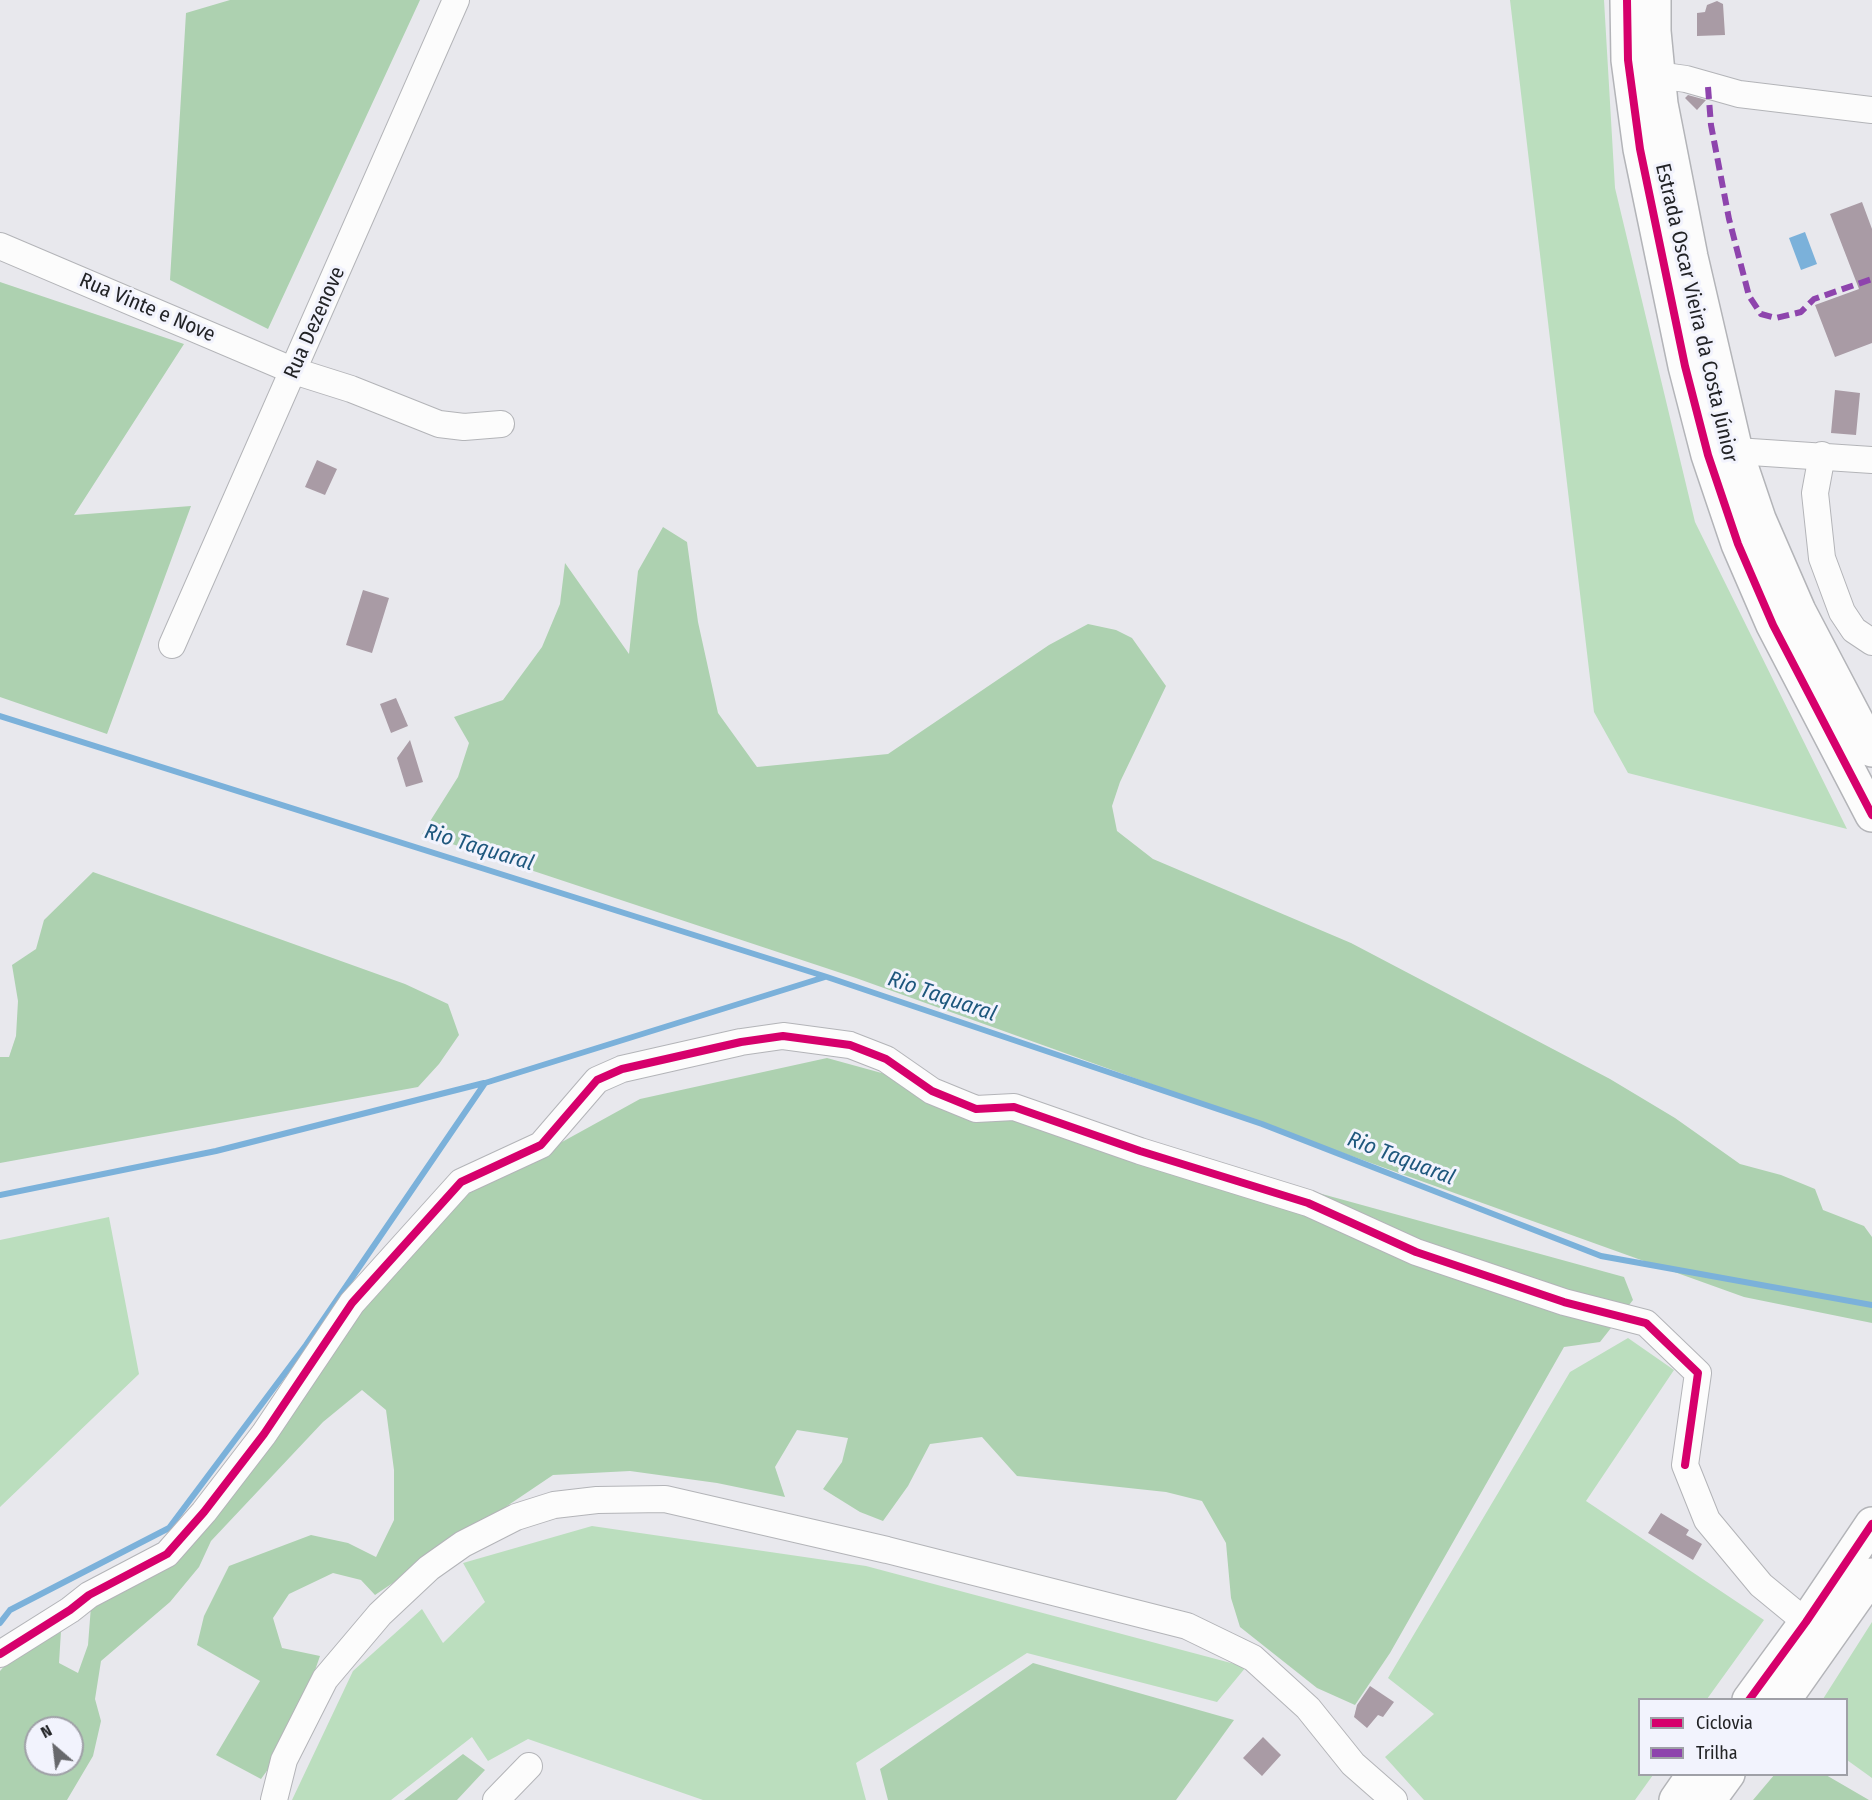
<!DOCTYPE html>
<meta charset="utf-8">
<style>
body{margin:0}
#map{position:relative;width:1872px;height:1800px;overflow:hidden;background:#e8e8ed;font-family:"Fira Sans Condensed",sans-serif}
canvas{display:block}
.legend{position:absolute;left:1638px;top:1698px;width:210px;height:78px;box-sizing:border-box;background:#f2f3fd;border:2px solid #9fa0a7;margin:0;padding:8px 10px;list-style:none;font-size:18px;color:#222326}
.legend li{display:flex;align-items:center;gap:12px;height:30px}
.legend b{width:30px;border:2px solid #9fa0a7}
.north{position:absolute;left:24px;top:1716px;width:60px;height:60px;box-sizing:border-box;background:#f2f3fd;border:2px solid #9fa0a7;border-radius:50%;rotate:332deg;font-size:16px;font-weight:700;line-height:24px;text-align:center;color:#222326}
.north::after{content:'';display:block;margin:auto;width:21px;height:27px;background:#67686c;clip-path:polygon(50% 0,100% 100%,50% 72%,0 100%)}
</style>
<div id="map">
<canvas width="1872" height="1800"></canvas>
<ul class="legend">
<li><b style="height:8px;background:#d6006c"></b>Ciclovia</li>
<li><b style="height:8px;background:#8e44ad"></b>Trilha</li>
</ul>
<div class="north">N</div>
</div>
<script>
const ctx = document.querySelector('canvas').getContext('2d');
ctx.lineJoin = 'round';
function fill(path, color) {
  ctx.fillStyle = color;
  ctx.fill(path, 'evenodd');
}
function shape(rows) {
  const path = new Path2D();
  for (const r of rows) {
    path.moveTo(r[0], r[1]);
    for (let i = 2; i < r.length; i += 2) path.lineTo(r[i], r[i + 1]);
  }
  return path;
}
function strokePath(path, color, width, dash) {
  ctx.strokeStyle = color;
  ctx.lineWidth = width;
  ctx.lineCap = dash ? 'butt' : 'round';
  ctx.setLineDash(dash || []);
  ctx.stroke(path);
}
function label(font, color, halo, rows, align = 'center') {
  ctx.font = font + ' "Fira Sans Condensed",sans-serif';
  ctx.lineWidth = 6;
  ctx.setLineDash([]);
  ctx.textBaseline = 'middle';
  ctx.strokeStyle = halo;
  ctx.fillStyle = color;
  for (const [text, x, y, turn = 0] of rows) {
    ctx.save();
    ctx.translate(x, y);
    ctx.rotate((+turn || 0) * Math.PI / 180);
    ctx.textAlign = isNaN(turn) ? turn : align;
    if (halo) ctx.strokeText(text, 0, 0);
    ctx.fillText(text, 0, 0);
    ctx.restore();
  }
}
const green = shape([
 [1510,0,1604,0,1615,188,1695,522,1847,829,1628,773,1594,712],
 [109,1217,139,1374,0,1507,0,1240],
 [1628,1338,1674,1370,1586,1501,1764,1620,1707,1699,1640,1700,1640,1774,1653,1775,1635,1800,1424,1800,1385,1757,1434,1714,1388,1678,1570,1372],
 [592,1526,866,1566,1246,1667,1217,1702,1027,1653,856,1763,866,1800,703,1800,528,1739,488,1761,472,1737,391,1800,292,1800,353,1671,422,1609,443,1643,485,1602,463,1563],
 [1872,1622,1872,1778,1847,1760,1846,1700,1823,1699]
]);
const forest = shape([
 [230,0,420,0,268,329,170,280,186,13],
 [0,282,184,344,74,515,191,506,107,734,0,697],
 [663,527,687,542,698,622,718,713,757,767,888,754,1049,645,1088,624,1116,630,1132,638,1166,686,1120,782,1112,806,1117,831,1153,859,1351,943,1610,1079,1675,1118,1740,1164,1781,1175,1815,1189,1823,1210,1864,1226,1872,1237,1872,1323,1744,1297,856,978,422,834,458,777,469,743,454,717,503,700,542,647,560,604,565,563,629,654,638,571],
 [93,872,405,984,448,1004,459,1035,439,1064,418,1087,0,1163,0,1057,9,1057,16,1036,18,1001,12,965,36,949,44,920],
 [827,1058,1624,1277,1633,1300,1600,1342,1564,1347,1390,1653,1355,1705,1317,1688,1240,1627,1231,1598,1226,1543,1202,1501,1166,1492,1017,1476,982,1437,930,1444,908,1486,883,1521,860,1512,823,1489,842,1462,848,1438,797,1430,775,1467,785,1497,717,1483,630,1471,553,1475,375,1595,361,1580,333,1573,289,1594,273,1618,282,1648,320,1656,292,1736,261,1779,216,1755,260,1681,197,1645,204,1616,229,1566,311,1535,348,1543,376,1557,394,1520,394,1470,386,1410,362,1390,323,1422,211,1541,199,1567,170,1602,101,1661,95,1699,101,1721,93,1756,67,1800,0,1800,0,1671,23,1645,52,1624,61,1631,59,1663,78,1673,88,1645,91,1606,197,1508,335,1332,464,1196,640,1099],
 [36,1728,72,1728,72,1764,36,1764],
 [1033,1663,1234,1720,1176,1800,888,1800,880,1769],
 [463,1754,485,1770,457,1800,404,1800],
 [1775,1774,1826,1775,1869,1800,1753,1800]
]);
const water = shape([
 [1805,232,1817,264,1801,270,1789,238]
]);
const stream = shape([
 [0,716,827,977,1262,1124,1601,1256,1872,1305],
 [0,1195,216,1151,484,1083],
 [0,1623,10,1610,169,1528,306,1345,485,1083,825,977]
]);
const building = shape([
 [1717,1,1723,4,1725,35,1697,36,1697,13,1705,12,1707,5],
 [1688,95,1706,100,1697,110,1685,98],
 [1862,202,1872,229,1872,343,1835,357,1815,305,1859,289,1830,214],
 [1835,390,1860,393,1856,435,1831,433],
 [317,460,337,469,325,495,305,487],
 [363,590,389,598,372,653,346,645],
 [396,698,408,726,391,733,380,704],
 [410,740,423,782,406,787,397,758],
 [1661,1513,1689,1530,1686,1535,1702,1544,1693,1560,1648,1533],
 [1370,1686,1394,1702,1383,1717,1378,1715,1367,1728,1354,1717,1357,1705],
 [1263,1737,1281,1755,1262,1776,1243,1758]
]);
const minor = shape([
 [1657,75,1686,79,1739,94,1872,110],
 [0,246,294,371,351,389,439,424,464,427,501,424],
 [1736,451,1872,460],
 [1822,455,1815,493,1822,558,1842,612,1854,630,1872,642],
 [172,645,456,0],
 [0,1654,70,1610,89,1595,167,1554,204,1512,264,1434,352,1303,461,1182,541,1145,597,1080,622,1069,741,1042,783,1036,850,1045,886,1059,932,1091,976,1109,1014,1107,1140,1151,1308,1203,1416,1252,1564,1302,1646,1323,1698,1373,1685,1465,1707,1520,1761,1585,1806,1622],
 [274,1800,284,1760,325,1679,380,1614,429,1568,463,1544,516,1517,554,1505,597,1500,665,1499,887,1550,1187,1626,1253,1658,1308,1708,1353,1764,1394,1800],
 [496,1800,529,1766]
]);
const major = shape([
 [1627,0,1628,60,1640,149,1685,366,1708,455,1738,544,1773,625,1872,815],
 [1654,0,1654,31,1661,104,1691,257,1736,451,1759,519,1799,611,1872,750],
 [1749,1700,1806,1622,1872,1524],
 [1784,1700,1872,1575],
 [1676,1800,1694,1774],
 [1709,1800,1728,1774]
]);
const quiet = shape([
 [1708,87,1711,125,1729,219,1749,296,1761,314,1776,318,1801,312,1814,299,1872,279]
]);
const cycleway = shape([
 [1627,0,1628,60,1640,149,1685,366,1708,455,1738,544,1773,625,1872,815],
 [0,1654,70,1610,89,1595,167,1554,204,1512,264,1434,352,1303,461,1182,541,1145,597,1080,622,1069,741,1042,783,1036,850,1045,886,1059,932,1091,976,1109,1014,1107,1140,1151,1308,1203,1416,1252,1564,1302,1646,1323,1698,1373,1685,1465],
 [1749,1700,1806,1622,1872,1524]
]);
const streetNames = [
 ["Rua Vinte e Nove",147,308,23],
 ["Estrada Oscar Vieira da Costa Júnior",1696,313,77],
 ["Rua Dezenove",315,323,-66]
];
const waterNames = [
 ["Rio Taquaral",479,848,17],
 ["Rio Taquaral",942,997,19],
 ["Rio Taquaral",1401,1159,21]
];
fill(green, '#bbdebe');
fill(forest, '#add1b0');
fill(water, '#7bb1da');
strokePath(stream, '#7bb1da', 6);
fill(building, '#a99ba5');
strokePath(minor, '#b3b4b8', 28);
strokePath(major, '#b3b4b8', 36);
strokePath(minor, '#fcfcfc', 26);
strokePath(major, '#fcfcfc', 33);
strokePath(quiet, '#8e44ad', 6, [12, 6]);
strokePath(cycleway, '#d6006c', 8);
label('21px', '#222326', '#f2f3fd', streetNames);
label('italic 22px', '#1e577d', '#f2f3fd', waterNames);
</script>
